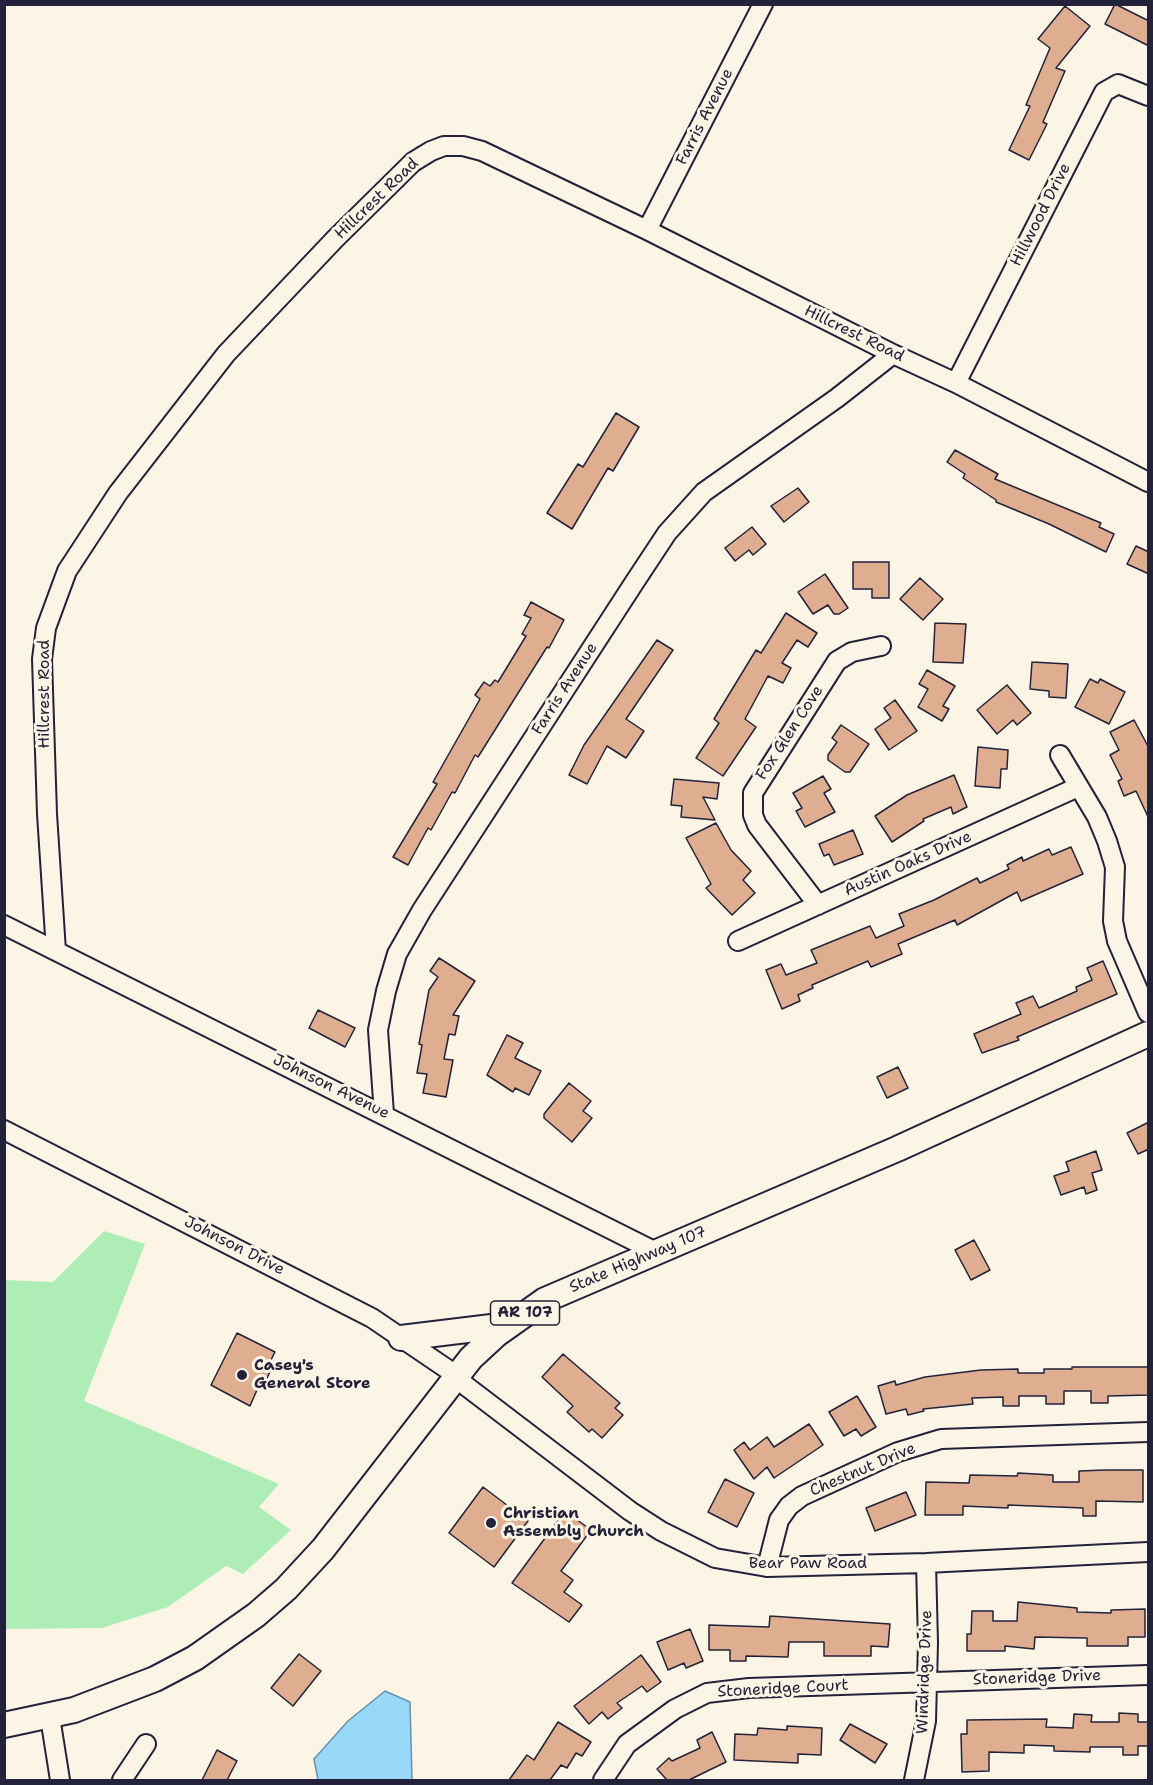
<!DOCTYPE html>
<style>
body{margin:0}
#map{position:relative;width:1153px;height:1785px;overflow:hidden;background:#fcf5e5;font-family:"Shantell Sans",sans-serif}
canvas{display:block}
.frame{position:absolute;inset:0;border:6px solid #22223b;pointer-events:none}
</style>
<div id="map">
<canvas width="1153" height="1785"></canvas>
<div class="frame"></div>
</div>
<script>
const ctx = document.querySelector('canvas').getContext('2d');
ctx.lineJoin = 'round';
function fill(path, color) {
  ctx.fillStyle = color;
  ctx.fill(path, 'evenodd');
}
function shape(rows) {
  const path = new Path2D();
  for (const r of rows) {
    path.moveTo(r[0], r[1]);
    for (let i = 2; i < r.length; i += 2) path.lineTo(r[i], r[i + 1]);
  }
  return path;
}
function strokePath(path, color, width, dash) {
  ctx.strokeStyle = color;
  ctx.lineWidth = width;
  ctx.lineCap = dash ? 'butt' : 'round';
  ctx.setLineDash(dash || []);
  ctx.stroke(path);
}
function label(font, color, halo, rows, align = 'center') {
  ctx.font = font + ' "Shantell Sans",sans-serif';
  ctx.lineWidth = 6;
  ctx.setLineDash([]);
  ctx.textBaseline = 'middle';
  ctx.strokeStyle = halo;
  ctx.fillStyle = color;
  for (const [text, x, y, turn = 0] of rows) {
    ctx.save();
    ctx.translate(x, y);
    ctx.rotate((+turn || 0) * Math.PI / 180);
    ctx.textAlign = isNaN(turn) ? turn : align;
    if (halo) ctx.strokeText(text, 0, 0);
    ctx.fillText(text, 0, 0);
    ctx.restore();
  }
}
const green = shape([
 [104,1231,145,1244,84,1401,279,1484,259,1507,291,1530,243,1574,226,1566,168,1607,102,1628,5,1629,5,1280,53,1282]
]);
const water = shape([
 [385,1691,410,1702,412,1780,318,1780,314,1759,348,1721,385,1691]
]);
const building = shape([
 [1115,4,1149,21,1149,46,1105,24,1115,4],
 [1065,6,1090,26,1056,68,1065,71,1043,122,1047,124,1029,160,1009,150,1030,106,1026,105,1050,48,1038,39,1065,6],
 [616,413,639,427,613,471,608,468,572,529,547,513,578,464,583,467,616,413],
 [955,450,998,474,995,479,1101,523,1099,527,1114,534,1106,552,1049,524,996,502,996,500,963,478,965,474,947,462,955,450],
 [798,488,809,502,784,522,771,506,798,488],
 [752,527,766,544,753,555,749,550,735,561,725,548,752,527],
 [1136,546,1149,552,1149,574,1127,564,1136,546],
 [853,562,889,562,889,598,872,598,872,589,853,589,853,562],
 [825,574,848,608,839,614,834,614,828,605,813,614,798,592,825,574],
 [920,578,943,599,923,620,900,599,920,578],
 [531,602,564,620,549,648,547,647,478,757,475,755,455,793,452,792,431,830,428,828,408,865,393,857,437,784,433,782,480,699,475,695,484,682,490,686,495,680,498,682,526,636,522,634,531,618,524,615,531,602],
 [786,613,817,633,808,647,797,640,782,663,791,668,783,683,768,676,745,719,756,727,723,776,696,758,719,723,714,719,756,650,761,653,786,613],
 [935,623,966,624,963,663,933,662,935,623],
 [657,640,673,650,626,719,644,731,626,758,607,746,587,784,569,775,584,745,657,640],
 [1032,662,1068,664,1066,698,1049,697,1049,691,1030,689,1032,662],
 [927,670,955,686,943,706,949,709,942,721,918,707,928,689,919,684,927,670],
 [1090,679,1098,683,1100,679,1125,692,1109,724,1075,707,1090,679],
 [1007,685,1031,713,1017,725,1013,720,997,734,977,710,1007,685],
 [895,700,917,731,889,750,875,729,891,718,884,708,895,700],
 [1134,720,1149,748,1149,819,1136,791,1124,796,1118,781,1122,779,1110,755,1119,750,1110,732,1134,720],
 [841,725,869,744,850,772,845,772,828,760,828,755,837,742,832,738,841,725],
 [978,747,1008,750,1007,769,1001,769,1000,788,975,786,978,747],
 [954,775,967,807,953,814,951,807,923,819,924,821,892,842,875,816,907,795,954,775],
 [823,776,831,789,824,793,835,812,805,827,796,811,802,808,793,793,823,776],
 [674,779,719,783,717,799,703,797,715,820,681,817,682,806,671,805,674,779],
 [716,823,731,850,751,871,743,880,755,893,732,915,706,888,711,884,686,838,716,823],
 [853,830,863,854,834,865,829,854,824,856,819,844,853,830],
 [1071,847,1083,874,1021,901,1017,892,957,925,955,920,898,944,902,954,871,967,868,961,812,985,813,988,798,995,800,1001,782,1009,766,970,781,964,786,975,817,963,811,950,870,926,876,938,904,926,899,914,934,900,977,878,980,883,1009,869,1007,865,1022,857,1023,861,1049,849,1052,855,1071,847],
 [439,958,475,981,453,1015,459,1016,455,1035,449,1034,444,1059,453,1060,446,1097,423,1093,427,1074,417,1073,422,1045,419,1044,429,990,438,977,430,971,439,958],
 [1103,961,1117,994,1017,1037,1019,1040,982,1053,974,1034,1021,1014,1016,1003,1033,996,1039,1008,1077,991,1076,987,1092,980,1087,968,1103,961],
 [318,1010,355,1028,345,1047,309,1028,318,1010],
 [507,1035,523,1043,515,1058,541,1071,529,1095,515,1088,513,1092,487,1075,507,1035],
 [898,1067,908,1088,887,1098,877,1077,898,1067],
 [569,1083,591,1101,583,1111,592,1118,572,1142,544,1118,544,1114,569,1083],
 [1149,1122,1149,1149,1138,1154,1127,1133,1149,1122],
 [1096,1151,1102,1170,1092,1173,1097,1190,1086,1194,1084,1187,1061,1195,1054,1176,1069,1171,1066,1162,1096,1151],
 [974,1240,990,1270,971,1280,955,1250,974,1240],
 [237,1333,275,1352,268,1366,272,1367,264,1385,260,1383,250,1406,211,1385,237,1333],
 [563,1354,620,1403,615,1408,623,1415,602,1438,592,1429,589,1432,567,1412,573,1406,542,1377,563,1354],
 [1072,1367,1149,1367,1149,1395,1108,1396,1108,1403,1091,1403,1091,1391,1064,1391,1064,1404,1046,1404,1046,1396,1019,1396,1019,1406,1003,1406,1003,1397,972,1398,973,1404,923,1409,924,1411,908,1415,906,1409,886,1414,878,1386,895,1381,896,1385,925,1377,981,1370,1018,1369,1018,1373,1044,1373,1044,1369,1072,1369,1072,1367],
 [857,1396,876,1427,861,1436,856,1429,844,1436,829,1412,857,1396],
 [809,1424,823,1445,774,1478,767,1467,754,1479,734,1450,744,1442,750,1450,767,1437,774,1447,809,1424],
 [1105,1470,1143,1470,1143,1502,1096,1501,1096,1516,1083,1516,1083,1508,1008,1505,1008,1508,963,1506,963,1515,925,1515,926,1482,969,1483,970,1475,1017,1476,1018,1473,1053,1475,1053,1482,1079,1482,1079,1471,1105,1470],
 [725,1479,754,1493,737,1527,708,1512,725,1479],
 [483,1487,528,1521,494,1567,449,1533,483,1487],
 [906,1492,916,1515,875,1531,866,1508,906,1492],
 [565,1511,591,1530,561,1571,573,1580,564,1592,582,1605,569,1622,512,1583,565,1511],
 [1018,1602,1077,1608,1077,1612,1111,1613,1111,1610,1145,1609,1145,1637,1128,1637,1128,1646,1087,1646,1087,1638,1035,1637,1034,1649,1005,1646,1005,1651,967,1651,967,1634,971,1634,972,1611,993,1611,993,1621,1017,1621,1018,1602],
 [770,1616,890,1624,888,1647,871,1646,871,1656,824,1656,824,1642,789,1642,788,1657,746,1656,746,1661,730,1661,730,1650,709,1650,709,1625,769,1627,770,1616],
 [690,1629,703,1661,686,1668,684,1663,668,1670,657,1642,690,1629],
 [299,1654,321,1671,293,1706,271,1688,299,1654],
 [641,1655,661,1682,647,1692,642,1686,617,1703,622,1708,608,1719,602,1712,589,1724,574,1706,641,1655],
 [1119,1713,1138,1714,1138,1722,1149,1722,1149,1746,1138,1746,1138,1755,1123,1755,1123,1747,1090,1747,1090,1752,1054,1751,1054,1746,1024,1745,1024,1753,989,1752,989,1771,962,1772,961,1734,967,1734,967,1720,1047,1719,1046,1727,1073,1728,1074,1714,1092,1715,1091,1722,1119,1722,1119,1713],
 [558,1722,591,1742,582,1756,576,1753,567,1768,561,1765,550,1780,509,1780,527,1755,534,1760,558,1722],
 [850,1724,887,1744,875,1763,840,1740,850,1724],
 [787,1726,822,1728,821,1755,798,1754,798,1763,734,1760,735,1734,757,1735,758,1728,787,1730,787,1726],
 [712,1732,726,1762,689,1780,667,1780,657,1769,669,1758,672,1761,700,1748,697,1740,712,1732],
 [217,1750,237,1761,227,1780,202,1780,217,1750]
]);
const minor = shape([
 [647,230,763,4],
 [956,383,1104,92,1118,84,1148,96],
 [1060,755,1097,817,1107,841,1115,867,1113,921,1117,941,1148,1013],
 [818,905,757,825,753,815,753,793,837,661,852,652,881,646],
 [4,925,656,1252],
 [738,941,1078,787],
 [56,951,47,814,42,659,46,628,67,571,118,493,226,354,335,239,413,162,431,151,444,146,463,146,482,151,647,230,893,354,956,383,1148,482],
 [384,1114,378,1030,386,991,397,954,422,910,634,583,667,533,704,492,837,398,893,354],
 [4,1130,372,1318,456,1375,466,1386,630,1511,661,1531,715,1558,767,1567,926,1563,1148,1552],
 [767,1567,779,1520,789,1506,802,1496,898,1452,941,1439,1148,1432],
 [50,1717,60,1780],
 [122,1780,146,1744],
 [603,1780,627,1744,675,1709,707,1693,749,1688,1148,1675],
 [914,1780,926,1721,928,1643,926,1563]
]);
const major = shape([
 [401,1338,508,1325],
 [4,1725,74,1710,155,1679,195,1658,256,1615,286,1589,323,1549,471,1358,497,1334,545,1300,897,1149,1148,1034]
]);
const markers = [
 [242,1375,6,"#22223b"],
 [491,1523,6,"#22223b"]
];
const shields = [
 [525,1313,69]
];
const shieldNames = [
 ["AR 107",525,1313]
];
const streetNames = [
 ["Farris Avenue",705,117,-63],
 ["Hillcrest Road",377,199,-44],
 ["Hillwood Drive",1041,215,-63],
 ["Hillcrest Road",854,334,26],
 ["Farris Avenue",565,689,-57],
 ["Hillcrest Road",45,694,-90],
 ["Fox Glen Cove",790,733,-57],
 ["Austin Oaks Drive",908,864,-24],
 ["Johnson Avenue",331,1087,26],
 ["Johnson Drive",234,1246,27],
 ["State Highway 107",638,1260,-23],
 ["Chestnut Drive",863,1470,-23],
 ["Bear Paw Road",808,1564],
 ["Windridge Drive",925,1672,-88],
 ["Stoneridge Drive",1037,1678,-2],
 ["Stoneridge Court",783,1689,-3]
];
const poiNames = [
 ["Casey's",254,1366],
 ["General Store",254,1384],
 ["Christian",503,1514],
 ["Assembly Church",503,1532]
];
fill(green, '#aeeeb6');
fill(water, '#98d9fa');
strokePath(water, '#6990ae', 1.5);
fill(building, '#dfae91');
strokePath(building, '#22223b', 1.5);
strokePath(minor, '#22223b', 22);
strokePath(major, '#22223b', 28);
strokePath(minor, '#fcf5e5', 18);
strokePath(major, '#fcf5e5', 24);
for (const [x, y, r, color] of markers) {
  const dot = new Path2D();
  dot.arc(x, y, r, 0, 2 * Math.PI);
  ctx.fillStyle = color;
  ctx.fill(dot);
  strokePath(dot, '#fcf5e5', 2);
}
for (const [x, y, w] of shields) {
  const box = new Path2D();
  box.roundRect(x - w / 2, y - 12, w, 24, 4.5);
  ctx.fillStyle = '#fcf5e5';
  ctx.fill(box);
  strokePath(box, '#22223b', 1.5);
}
label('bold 15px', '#22223b', null, shieldNames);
label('16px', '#22223b', '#fcf5e5', streetNames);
label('bold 16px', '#22223b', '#fcf5e5', poiNames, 'left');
</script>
